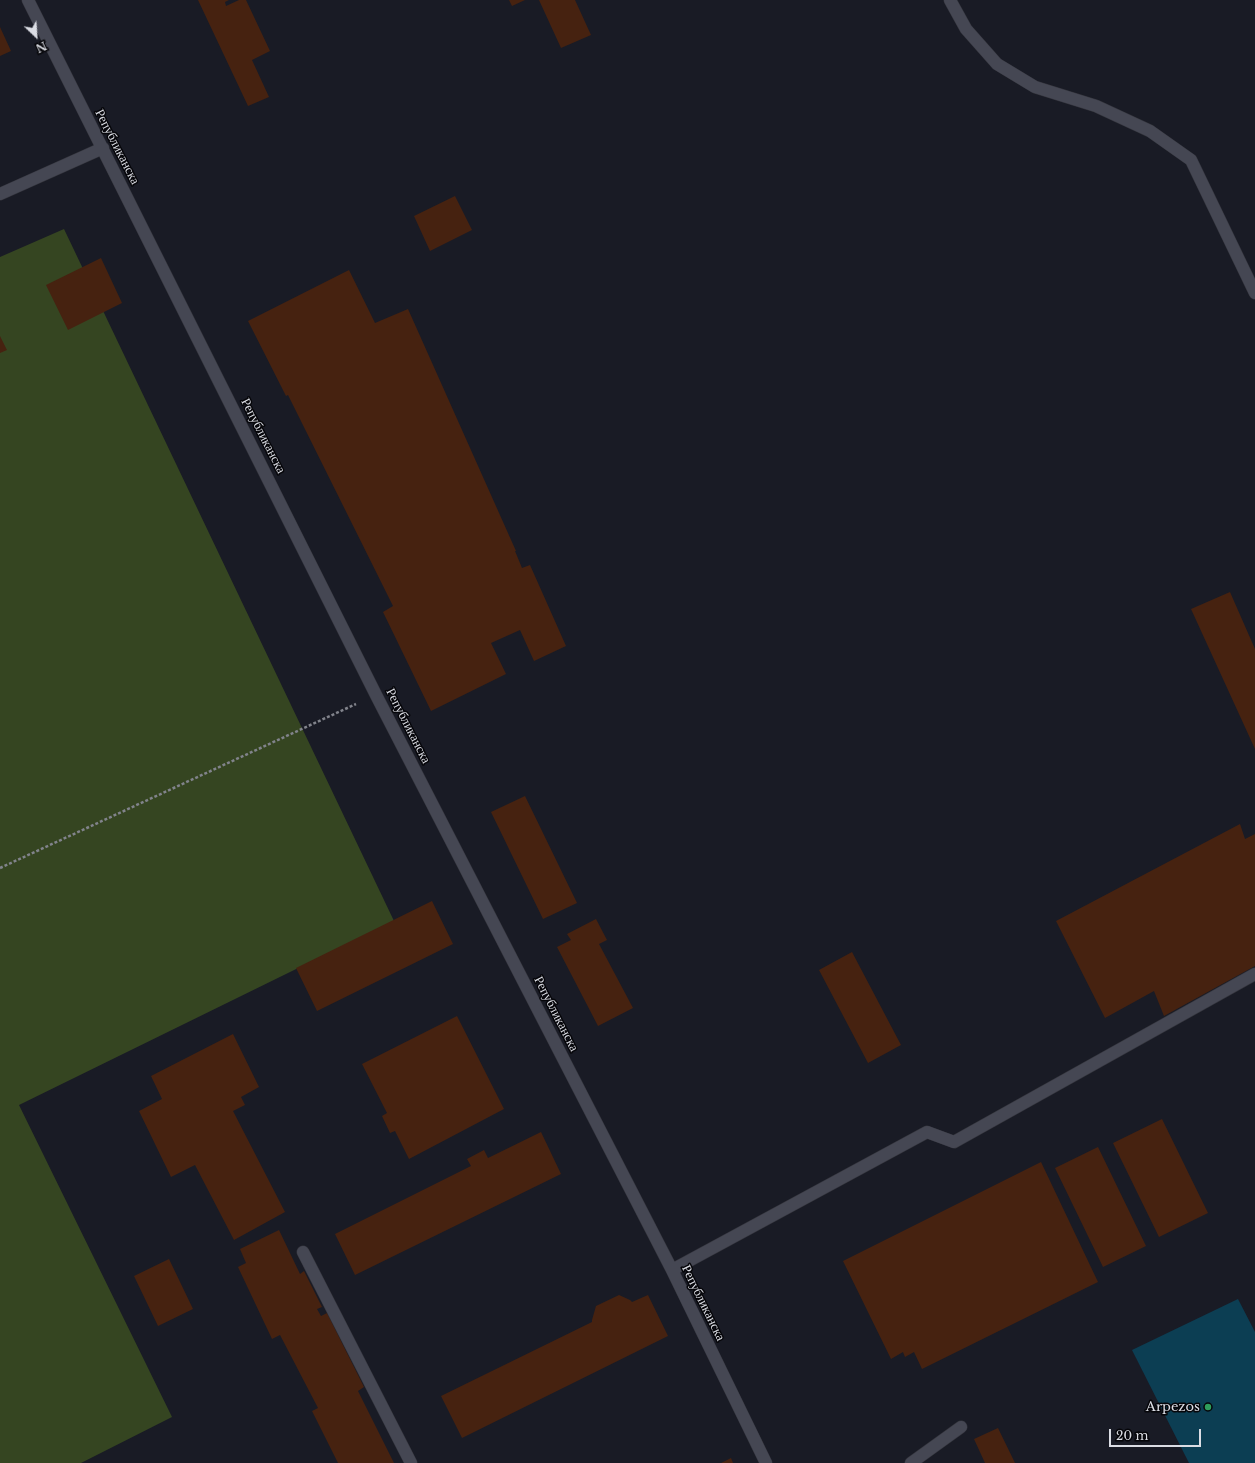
<!DOCTYPE html>
<meta charset="utf-8">
<style>
body{margin:0}
#map{position:relative;width:1255px;height:1463px;overflow:hidden;background:#191b25;font-family:"Libre Baskerville",serif}
canvas{display:block}
.north{position:absolute;left:16px;top:16px;width:40px;height:40px;-webkit-text-stroke:3px #06060a;paint-order:stroke;rotate:155deg;font-size:11px;font-weight:700;line-height:16px;text-align:center;color:#dbdde4}
.north::after{content:'';display:block;margin:auto;width:14px;height:18px;background:#dbdde4;clip-path:polygon(50% 0,100% 100%,50% 72%,0 100%)}
.scale{position:absolute;left:1109px;top:1429px;width:92px;height:18px;box-sizing:border-box;border:2px solid #dbdde4;border-top:0;padding-left:5px;font-size:12px;line-height:14px;white-space:nowrap;color:#dbdde4;-webkit-text-stroke:3px #06060a;paint-order:stroke}
</style>
<div id="map">
<canvas width="1255" height="1463"></canvas>
<div class="north">N</div>
<div class="scale">20 m</div>
</div>
<script>
const ctx = document.querySelector('canvas').getContext('2d');
ctx.lineJoin = 'round';
function fill(path, color) {
  ctx.fillStyle = color;
  ctx.fill(path, 'evenodd');
}
function shape(rows) {
  const path = new Path2D();
  for (const r of rows) {
    path.moveTo(r[0], r[1]);
    for (let i = 2; i < r.length; i += 2) path.lineTo(r[i], r[i + 1]);
  }
  return path;
}
function strokePath(path, color, width, dash) {
  ctx.strokeStyle = color;
  ctx.lineWidth = width;
  ctx.lineCap = dash ? 'butt' : 'round';
  ctx.setLineDash(dash || []);
  ctx.stroke(path);
}
function label(font, color, halo, rows, align = 'center') {
  ctx.font = font + ' "Libre Baskerville",serif';
  ctx.lineWidth = 3;
  ctx.setLineDash([]);
  ctx.textBaseline = 'middle';
  ctx.strokeStyle = halo;
  ctx.fillStyle = color;
  for (const [text, x, y, turn = 0] of rows) {
    ctx.save();
    ctx.translate(x, y);
    ctx.rotate((+turn || 0) * Math.PI / 180);
    ctx.textAlign = isNaN(turn) ? turn : align;
    if (halo) ctx.strokeText(text, 0, 0);
    ctx.fillText(text, 0, 0);
    ctx.restore();
  }
}
const green = shape([
 [64,229,394,921,19,1105,172,1417,81,1463,0,1463,0,257]
]);
const water = shape([
 [1238,1299,1255,1332,1255,1463,1189,1463,1132,1350]
]);
const building = shape([
 [198,0,229,0,225,2,226,6,239,0,246,0,270,51,252,60,269,97,248,106],
 [509,0,525,0,512,6],
 [539,0,575,0,591,35,561,48],
 [0,27,11,51,0,56],
 [455,196,472,230,430,251,414,216],
 [101,258,122,303,68,330,46,285],
 [349,270,375,323,408,309,516,551,515,551,522,568,530,565,566,646,534,661,520,630,491,643,506,674,431,711,383,612,393,606,392,604,288,395,286,396,248,321],
 [0,336,7,350,0,353],
 [1230,592,1255,649,1255,749,1191,609],
 [525,796,577,903,543,919,491,812],
 [1240,824,1245,839,1255,834,1255,966,1164,1016,1154,991,1105,1018,1056,921],
 [432,901,453,944,317,1011,296,968],
 [596,919,607,940,599,944,633,1008,598,1026,557,947,571,940,567,934],
 [852,952,901,1045,868,1063,819,970],
 [457,1016,504,1109,409,1159,395,1131,390,1133,382,1116,387,1113,362,1064],
 [233,1034,259,1087,241,1097,245,1105,233,1111,285,1212,234,1240,195,1165,171,1177,139,1111,162,1099,151,1076],
 [1162,1119,1208,1213,1159,1237,1113,1143],
 [541,1132,561,1174,355,1275,335,1234,471,1166,467,1159,484,1150,488,1158],
 [1098,1147,1146,1246,1103,1267,1055,1168],
 [1041,1162,1098,1282,922,1369,914,1352,905,1357,903,1352,891,1359,843,1261],
 [279,1230,300,1274,304,1271,322,1307,317,1309,321,1316,327,1313,364,1387,358,1391,394,1463,338,1463,312,1411,318,1408,280,1335,272,1339,238,1267,246,1263,240,1249],
 [169,1259,193,1309,158,1326,134,1276],
 [619,1295,630,1300,632,1302,648,1295,668,1336,462,1438,441,1396,592,1322,592,1320,596,1306],
 [998,1428,1015,1463,985,1463,974,1439],
 [731,1458,733,1463,721,1463]
]);
const path = shape([
 [0,868,356,704]
]);
const minor = shape([
 [28,0,376,695,672,1270,766,1463],
 [950,0,966,29,997,64,1035,87,1096,106,1150,131,1191,160,1255,293],
 [0,194,103,148],
 [303,1252,411,1463],
 [672,1270,927,1132,954,1142,1255,974],
 [911,1463,961,1427]
]);
const markers = [
 [1208,1407,4,"#2e9e5b"]
];
const streetNames = [
 ["Републиканска",117,147,63],
 ["Републиканска",263,436,63],
 ["Републиканска",408,726,63],
 ["Републиканска",556,1014,63],
 ["Републиканска",703,1303,64]
];
const poiNames = [
 ["Arpezos",1200,1407]
];
fill(green, '#354521');
fill(water, '#0c3e53');
fill(building, '#462210');
strokePath(minor, '#34353d', 13);
strokePath(path, '#81838b', 2.5, [3, 2]);
strokePath(minor, '#454753', 12);
for (const [x, y, r, color] of markers) {
  const dot = new Path2D();
  dot.arc(x, y, r, 0, 2 * Math.PI);
  ctx.fillStyle = color;
  ctx.fill(dot);
  strokePath(dot, '#06060a', 1.5);
}
label('13px', '#dbdde4', '#06060a', streetNames);
label('13px', '#dbdde4', '#06060a', poiNames, 'right');
</script>
